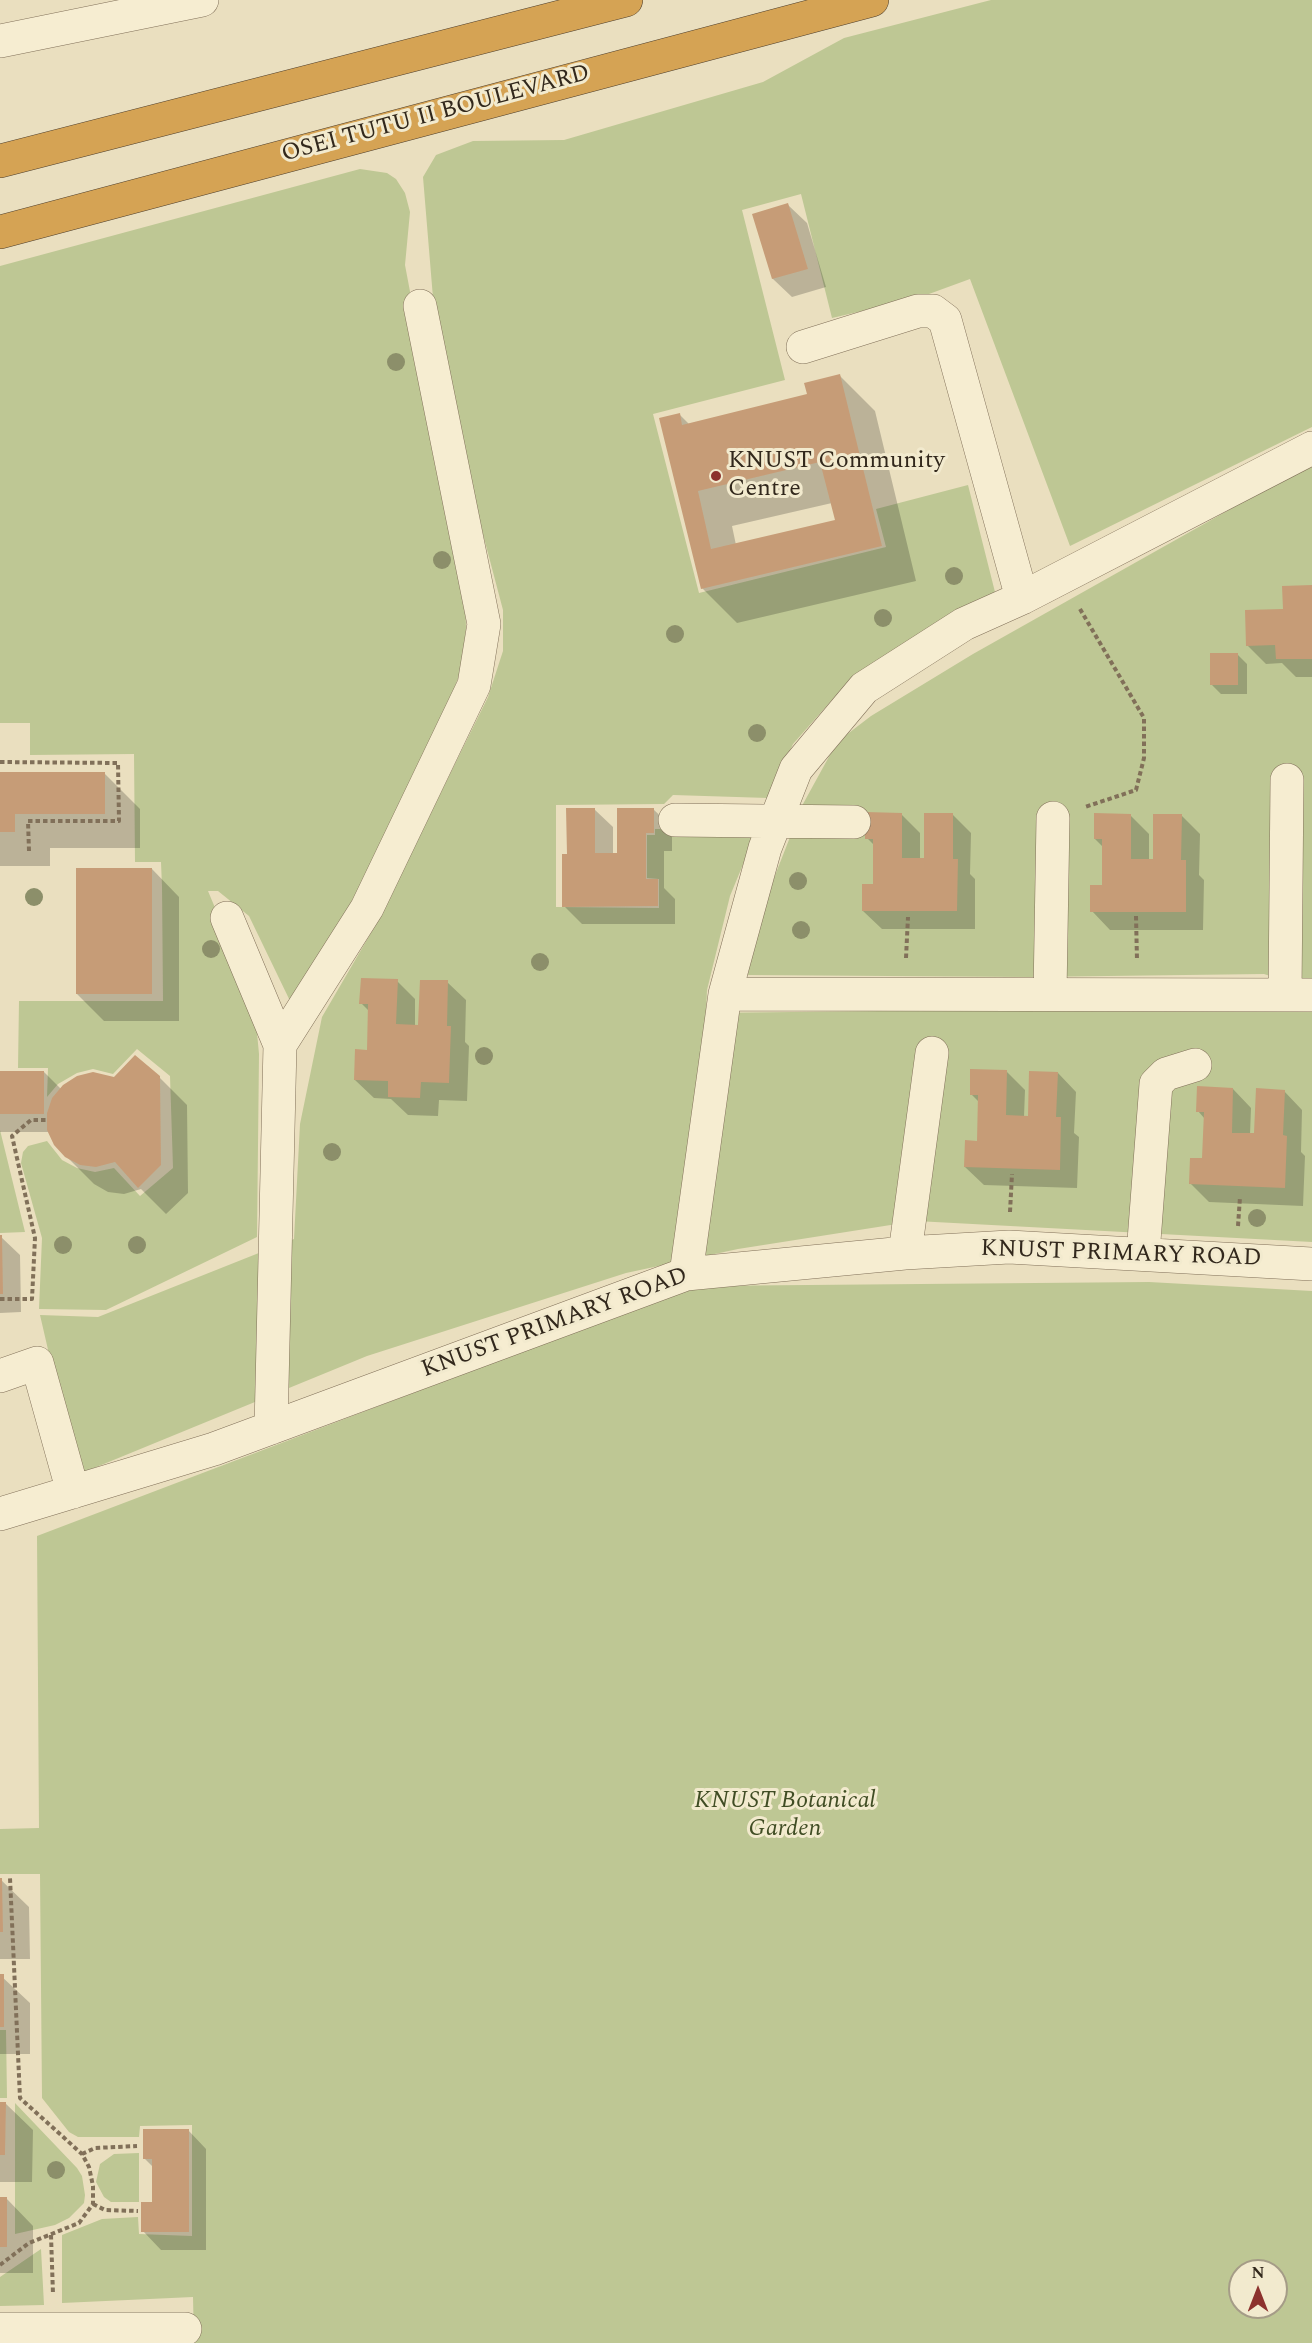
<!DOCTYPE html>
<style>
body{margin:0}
#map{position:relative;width:1312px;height:2343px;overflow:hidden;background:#eadfbf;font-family:Spectral,serif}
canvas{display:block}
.north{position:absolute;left:1228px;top:2259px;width:60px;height:60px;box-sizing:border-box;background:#f2eace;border:2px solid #a59c87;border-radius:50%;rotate:0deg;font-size:16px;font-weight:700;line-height:24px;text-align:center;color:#32281c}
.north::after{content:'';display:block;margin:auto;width:21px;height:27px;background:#8c322d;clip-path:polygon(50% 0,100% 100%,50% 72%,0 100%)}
</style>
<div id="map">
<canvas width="1312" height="2343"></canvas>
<div class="north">N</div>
</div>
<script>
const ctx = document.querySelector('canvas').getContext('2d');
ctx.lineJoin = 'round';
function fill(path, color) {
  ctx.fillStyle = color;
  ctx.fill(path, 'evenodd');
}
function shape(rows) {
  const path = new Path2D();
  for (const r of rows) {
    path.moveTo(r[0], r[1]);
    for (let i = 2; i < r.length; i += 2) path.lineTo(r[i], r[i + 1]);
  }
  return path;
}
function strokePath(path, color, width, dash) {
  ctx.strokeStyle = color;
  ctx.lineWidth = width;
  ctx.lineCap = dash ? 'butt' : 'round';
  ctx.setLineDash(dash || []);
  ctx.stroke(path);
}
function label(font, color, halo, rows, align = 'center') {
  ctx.font = font + ' Spectral,serif';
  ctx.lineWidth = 6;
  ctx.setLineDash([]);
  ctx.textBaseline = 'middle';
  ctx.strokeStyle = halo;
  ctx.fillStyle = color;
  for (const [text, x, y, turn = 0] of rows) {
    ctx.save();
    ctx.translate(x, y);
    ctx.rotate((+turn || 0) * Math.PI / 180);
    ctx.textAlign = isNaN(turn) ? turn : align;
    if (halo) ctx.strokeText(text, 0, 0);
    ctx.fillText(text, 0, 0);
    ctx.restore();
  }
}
const green = shape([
 [991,0,1312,0,1312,427,1070,546,970,279,918,298,832,318,801,194,742,210,785,380,653,414,699,593,886,547,876,509,968,485,997,600,870,669,831,701,793,744,768,798,673,795,664,804,556,805,556,907,659,908,659,879,647,878,647,835,655,835,655,829,758,828,730,896,707,990,706,1013,1312,1006,1312,1242,916,1221,738,1249,626,1273,367,1356,77,1475,40,1315,98,1317,294,1239,300,1124,322,1017,375,926,488,697,503,651,503,610,461,451,434,310,423,177,436,155,473,141,564,140,763,82,844,38],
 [360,169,387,173,396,179,405,193,410,212,405,265,465,583,466,629,461,670,446,711,344,930,292,1005,249,916,218,891,208,891,254,1001,259,1054,257,1237,106,1310,39,1309,42,1238,21,1163,23,1152,28,1146,47,1141,62,1160,77,1168,95,1172,114,1168,140,1196,173,1168,170,1076,137,1049,113,1074,93,1069,77,1073,58,1084,47,1097,48,1068,18,1068,19,1001,163,1001,162,887,161,862,135,862,134,754,30,755,30,723,0,723,0,266],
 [1312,467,1312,984,1298,985,1264,974,1029,977,748,975,752,934,803,804,837,742,871,716,973,654,1275,484],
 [0,1130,25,1232,0,1233],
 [1149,1282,1312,1291,1312,2343,194,2343,193,2297,62,2303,62,2235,102,2219,138,2217,139,2234,192,2236,192,2125,140,2126,139,2137,78,2137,69,2132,42,2098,40,1874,0,1874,0,1829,39,1828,37,1536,694,1286],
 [1240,2271,1276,2271,1276,2307,1240,2307],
 [0,2030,6,2030,7,2098,0,2098],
 [15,2103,77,2168,82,2176,85,2195,84,2203,69,2218,55,2225,15,2234],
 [139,2153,139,2202,111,2202,104,2197,96,2182,100,2164,114,2154],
 [41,2249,44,2305,0,2306,0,2277]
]);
const shadow = shape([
 [788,205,807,223,826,287,792,297,773,279,754,215],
 [840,376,875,411,916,581,737,623,702,588,679,414,689,424,809,396],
 [832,503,836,522,736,545,732,526],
 [1312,587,1312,677,1296,677,1282,663,1266,664,1247,645],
 [1238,655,1247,664,1247,694,1221,694,1212,685],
 [0,773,104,773,140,809,140,848,50,848,50,866,0,866],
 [594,809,613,827,613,855,619,855,653,809,672,827,672,851,664,851,664,888,675,899,675,924,582,924,564,906,568,855],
 [902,815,920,833,920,859,926,859,953,815,971,833,970,874,975,879,975,929,882,929,863,911,875,886,875,846,867,838],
 [1130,815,1149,834,1149,860,1154,860,1181,815,1200,834,1199,875,1204,880,1203,930,1110,930,1092,911,1103,886,1103,847,1095,839],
 [152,869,179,897,179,1021,104,1021,77,994],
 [397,981,415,999,415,1026,420,1026,447,982,466,1000,465,1042,469,1046,467,1101,439,1100,438,1116,408,1115,391,1099,374,1098,355,1080,368,1051,369,1011,361,1003],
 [0,1072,44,1072,61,1089,114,1079,159,1077,187,1105,188,1193,166,1214,141,1189,124,1194,108,1192,94,1184,66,1156,50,1132,0,1132],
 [1007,1072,1025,1090,1024,1117,1030,1117,1058,1073,1076,1092,1074,1133,1079,1137,1077,1188,984,1185,965,1167,978,1142,979,1102,971,1094],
 [1233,1089,1251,1108,1250,1135,1255,1135,1284,1091,1302,1110,1301,1152,1305,1156,1303,1206,1209,1202,1191,1184,1204,1159,1205,1119,1198,1111],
 [0,1236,20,1255,21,1312,0,1313],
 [0,1879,29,1907,30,1959,0,1959],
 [0,1975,30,2003,30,2054,0,2054],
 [0,2103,5,2103,33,2130,32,2182,0,2182],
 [188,2130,206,2149,206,2250,161,2250,143,2231,153,2203,153,2167,145,2159],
 [0,2198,6,2198,33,2226,33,2273,0,2273]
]);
const building = shape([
 [788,203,808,269,772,279,752,214],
 [840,374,882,546,701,589,659,418,680,413,682,425,807,394,804,383],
 [820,462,835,520,711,549,698,491],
 [1312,585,1312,659,1276,659,1275,645,1246,646,1245,610,1283,609,1282,586],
 [1210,653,1238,653,1238,685,1210,685],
 [0,772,105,772,105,814,15,814,15,832,0,832],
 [566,808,595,808,595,853,617,853,617,808,654,808,654,833,646,833,646,879,658,879,658,906,562,907,562,854,567,854],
 [865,812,902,813,902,858,924,858,924,813,953,813,953,859,958,859,957,911,862,911,862,884,873,884,873,839,865,839],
 [1094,813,1131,814,1131,859,1153,859,1153,814,1182,814,1181,860,1186,860,1186,912,1090,912,1090,885,1102,885,1102,839,1094,839],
 [76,868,152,868,152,994,76,994],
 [361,978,398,979,396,1024,418,1025,420,980,448,980,447,1026,451,1026,449,1083,421,1082,420,1098,388,1097,388,1081,354,1080,355,1049,367,1050,368,1004,359,1004],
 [135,1055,160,1076,161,1165,138,1188,115,1162,96,1167,80,1165,65,1157,54,1145,47,1130,47,1113,52,1098,63,1085,77,1076,93,1072,114,1077],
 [970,1069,1007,1070,1006,1115,1028,1116,1029,1071,1058,1072,1056,1117,1061,1117,1060,1170,964,1167,965,1140,977,1141,978,1095,970,1095],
 [0,1071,44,1071,44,1114,0,1114],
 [1197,1086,1233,1088,1232,1133,1254,1133,1256,1088,1285,1090,1283,1135,1287,1136,1285,1188,1189,1184,1190,1158,1202,1158,1204,1112,1196,1112],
 [0,1235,2,1235,3,1294,0,1294],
 [0,1878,2,1878,3,1932,0,1932],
 [0,1974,4,1974,4,2027,0,2027],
 [0,2102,6,2102,5,2155,0,2155],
 [143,2129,189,2129,189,2232,141,2232,141,2202,152,2202,152,2159,143,2159],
 [0,2197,7,2197,7,2247,0,2247]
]);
const path = shape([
 [1080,609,1144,718,1144,758,1136,790,1085,807],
 [0,762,118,763,119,821,28,821,29,851],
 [1136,916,1137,960],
 [906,958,908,917],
 [1010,1212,1012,1174],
 [1238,1226,1240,1197],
 [0,1299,32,1299,35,1238,12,1136,31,1120,47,1120],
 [82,2154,95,2148,137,2146],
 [93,2204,105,2210,138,2211],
 [51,2235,53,2294],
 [0,2265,29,2243,79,2223,93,2204,93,2186,89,2167,82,2154,20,2098,10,1878]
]);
const minor = shape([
 [0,41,202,0],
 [803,347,918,311,933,311,945,320,1022,598],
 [675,820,854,822],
 [227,918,280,1045,271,1428],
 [725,994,1312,995],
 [1050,994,1053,818],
 [1285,994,1287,780],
 [280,1045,367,908,474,685,484,624,420,306],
 [905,1253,932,1053],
 [1143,1254,1156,1084,1166,1074,1195,1065],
 [686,1274,725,994,765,848,796,769,864,688,964,624,1022,598,1312,448],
 [0,1376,37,1363,73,1492],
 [0,1514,214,1449,686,1274,905,1253,1009,1247,1312,1264],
 [0,2329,185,2329]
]);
const highway = shape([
 [0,161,626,0],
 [0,232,872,0]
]);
const trees = [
 [396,362],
 [442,560],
 [954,576],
 [883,618],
 [675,634],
 [757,733],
 [798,881],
 [34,897],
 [801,930],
 [211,949],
 [540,962],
 [484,1056],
 [332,1152],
 [1257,1218],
 [63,1245],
 [137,1245],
 [56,2170]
];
const markers = [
 [716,476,6,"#8c322d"]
];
const streetNames = [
 ["OSEI TUTU II BOULEVARD",436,115,-15],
 ["KNUST PRIMARY ROAD",1121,1255,2],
 ["KNUST PRIMARY ROAD",555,1324,-20]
];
const poiNames = [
 ["KNUST Community",728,462],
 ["Centre",728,490]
];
const parkNames = [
 ["KNUST Botanical",785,1802],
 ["Garden",785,1830]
];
fill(green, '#bec794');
fill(shadow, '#0003');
fill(building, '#c69c77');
strokePath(minor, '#817059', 34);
strokePath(highway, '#4f3f2d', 34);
strokePath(path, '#817059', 4, [4.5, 3]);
strokePath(minor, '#f6edd1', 33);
strokePath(highway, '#d5a354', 33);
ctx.fillStyle = '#8c8f6a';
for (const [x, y] of trees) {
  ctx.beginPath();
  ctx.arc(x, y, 9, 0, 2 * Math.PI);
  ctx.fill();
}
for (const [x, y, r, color] of markers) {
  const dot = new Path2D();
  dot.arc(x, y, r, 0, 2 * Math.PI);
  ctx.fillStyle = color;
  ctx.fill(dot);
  strokePath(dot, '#f2eace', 2);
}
label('24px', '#32281c', '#f2eace', streetNames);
label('24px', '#32281c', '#f2eace', poiNames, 'left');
label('italic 24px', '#404d24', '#f2eace', parkNames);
</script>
